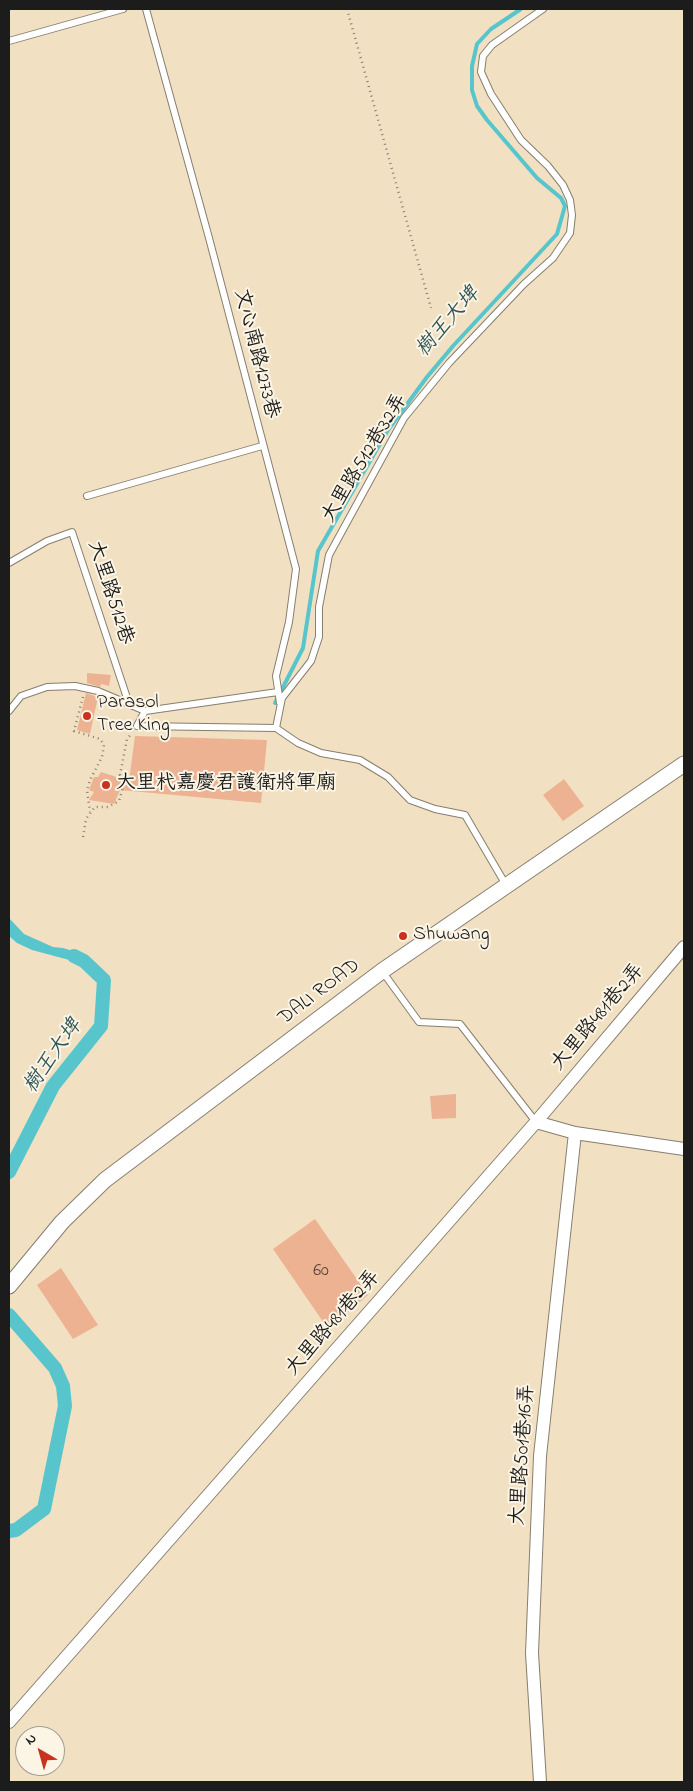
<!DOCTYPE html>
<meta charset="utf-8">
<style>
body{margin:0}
#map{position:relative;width:693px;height:1791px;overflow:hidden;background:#f1e1c2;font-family:"Indie Flower",sans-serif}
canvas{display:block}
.frame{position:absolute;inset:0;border:10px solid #1c1c1c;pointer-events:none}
.north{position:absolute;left:15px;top:1726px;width:50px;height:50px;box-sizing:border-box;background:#fcf5e5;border:1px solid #a29e95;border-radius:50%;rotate:322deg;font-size:14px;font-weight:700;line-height:20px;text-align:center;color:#1c1c1c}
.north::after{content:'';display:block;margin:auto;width:18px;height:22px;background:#c8321e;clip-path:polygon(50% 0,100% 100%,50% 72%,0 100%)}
</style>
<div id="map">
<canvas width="693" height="1791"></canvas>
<div class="frame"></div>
<div class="north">N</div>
</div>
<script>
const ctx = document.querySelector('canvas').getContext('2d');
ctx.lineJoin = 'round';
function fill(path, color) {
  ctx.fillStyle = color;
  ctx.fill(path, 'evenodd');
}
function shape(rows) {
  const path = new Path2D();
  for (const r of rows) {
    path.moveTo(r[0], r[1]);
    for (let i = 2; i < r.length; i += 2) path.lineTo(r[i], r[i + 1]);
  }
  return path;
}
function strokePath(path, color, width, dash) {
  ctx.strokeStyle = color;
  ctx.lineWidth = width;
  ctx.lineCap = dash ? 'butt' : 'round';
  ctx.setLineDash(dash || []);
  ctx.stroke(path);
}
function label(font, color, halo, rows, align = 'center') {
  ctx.font = font + ' "Indie Flower","LXGW WenKai TC",sans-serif';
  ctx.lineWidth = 4;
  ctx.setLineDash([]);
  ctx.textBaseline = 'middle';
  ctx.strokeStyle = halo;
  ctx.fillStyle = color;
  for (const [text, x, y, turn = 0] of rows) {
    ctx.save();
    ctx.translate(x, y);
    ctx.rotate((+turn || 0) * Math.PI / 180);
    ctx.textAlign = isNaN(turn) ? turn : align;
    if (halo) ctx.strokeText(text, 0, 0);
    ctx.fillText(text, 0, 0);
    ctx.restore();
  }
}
const water = shape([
 [9,918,24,934,53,947,63,948,86,955,88,965,32,950,17,943,9,936]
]);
const stream = shape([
 [275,703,303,648,318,551,388,430,427,377,453,346,557,234,565,206,561,198,537,178,487,120,477,106,472,90,472,66,477,44,491,29,521,9]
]);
const canal = shape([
 [9,1172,53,1086,101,1026,104,980,84,961,74,956],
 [9,1315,55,1368,63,1386,65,1406,44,1509,16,1530,9,1531]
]);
const building = shape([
 [87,673,111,675,109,686,101,684,100,687,87,683],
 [86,693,98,697,90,734,77,730],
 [135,736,267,740,261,803,120,790,114,804,89,800,94,792,89,790,94,777,98,777,101,772,129,781],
 [564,779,584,806,563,821,543,795],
 [456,1094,456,1118,432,1119,430,1096],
 [315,1219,368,1295,328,1329,273,1249],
 [61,1268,98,1325,73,1339,37,1285]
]);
const path = shape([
 [347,9,431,308],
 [83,697,74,731,100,739,104,745,102,757,90,780,87,790,90,812],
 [83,837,86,819,95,807,108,807,119,801,126,777,120,775,127,739,132,733]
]);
const service = shape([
 [146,9,209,238,296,569,289,622,276,676,280,703],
 [9,41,123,9],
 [87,496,262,446],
 [9,563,47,541,72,532,129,704],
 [9,711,21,696,47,687,75,686,98,691,145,711],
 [145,711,137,726,276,728,298,743,321,753,360,760,388,777,410,800,435,809,465,815,506,885],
 [145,711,278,692],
 [276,728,282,698,311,661,319,637,319,607,329,555,404,418,449,363,524,284,553,258,570,233,572,215,570,200,563,185,548,166,521,140,491,94,481,72,483,56,492,45,543,9],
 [382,971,419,1022,460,1024,536,1122]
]);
const minor = shape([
 [536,1122,575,1133,684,1149],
 [9,1722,536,1122,684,947],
 [540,1782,532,1653,540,1456,575,1133]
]);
const tertiary = shape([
 [9,1286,62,1222,105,1180,382,971,684,764]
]);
const markers = [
 [87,716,5,"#c8321e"],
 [106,785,5,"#c8321e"],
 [403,936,5,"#c8321e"]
];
const numberNames = [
 ["60",321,1272]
];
const streetNames = [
 ["文心南路1273巷",255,354,76],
 ["大里路512巷32弄",366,459,-59],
 ["大里路512巷",109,593,72],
 ["DALI ROAD",320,993,-37],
 ["大里路481巷2弄",599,1018,-50],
 ["大里路481巷2弄",334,1324,-49],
 ["大里路501巷16弄",524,1455,-86]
];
const poiNames = [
 ["Parasol",97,704],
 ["Tree King",97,727],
 ["大里杙嘉慶君護衛將軍廟",116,785],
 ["Shuwang",413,936]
];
const waterNames = [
 ["樹王大埤",449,323,-49],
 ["樹王大埤",54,1057,-55]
];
fill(water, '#57c5cb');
strokePath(stream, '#57c5cb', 4);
strokePath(canal, '#57c5cb', 14);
fill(building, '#ecb292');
strokePath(service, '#867e6f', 8);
strokePath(minor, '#867e6f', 14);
strokePath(tertiary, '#867e6f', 17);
strokePath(path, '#867e6f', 2.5, [1, 4]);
strokePath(service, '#fff', 6);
strokePath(minor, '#fff', 12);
strokePath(tertiary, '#fff', 15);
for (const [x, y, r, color] of markers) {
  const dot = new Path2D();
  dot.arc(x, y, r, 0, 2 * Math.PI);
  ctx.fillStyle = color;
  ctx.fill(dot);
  strokePath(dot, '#fcf5e5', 2);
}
label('18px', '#50423a', null, numberNames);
label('20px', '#1c1c1c', '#fcf5e5', streetNames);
label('20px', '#1c1c1c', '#fcf5e5', poiNames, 'left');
label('italic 21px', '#315759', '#fcf5e5', waterNames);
</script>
